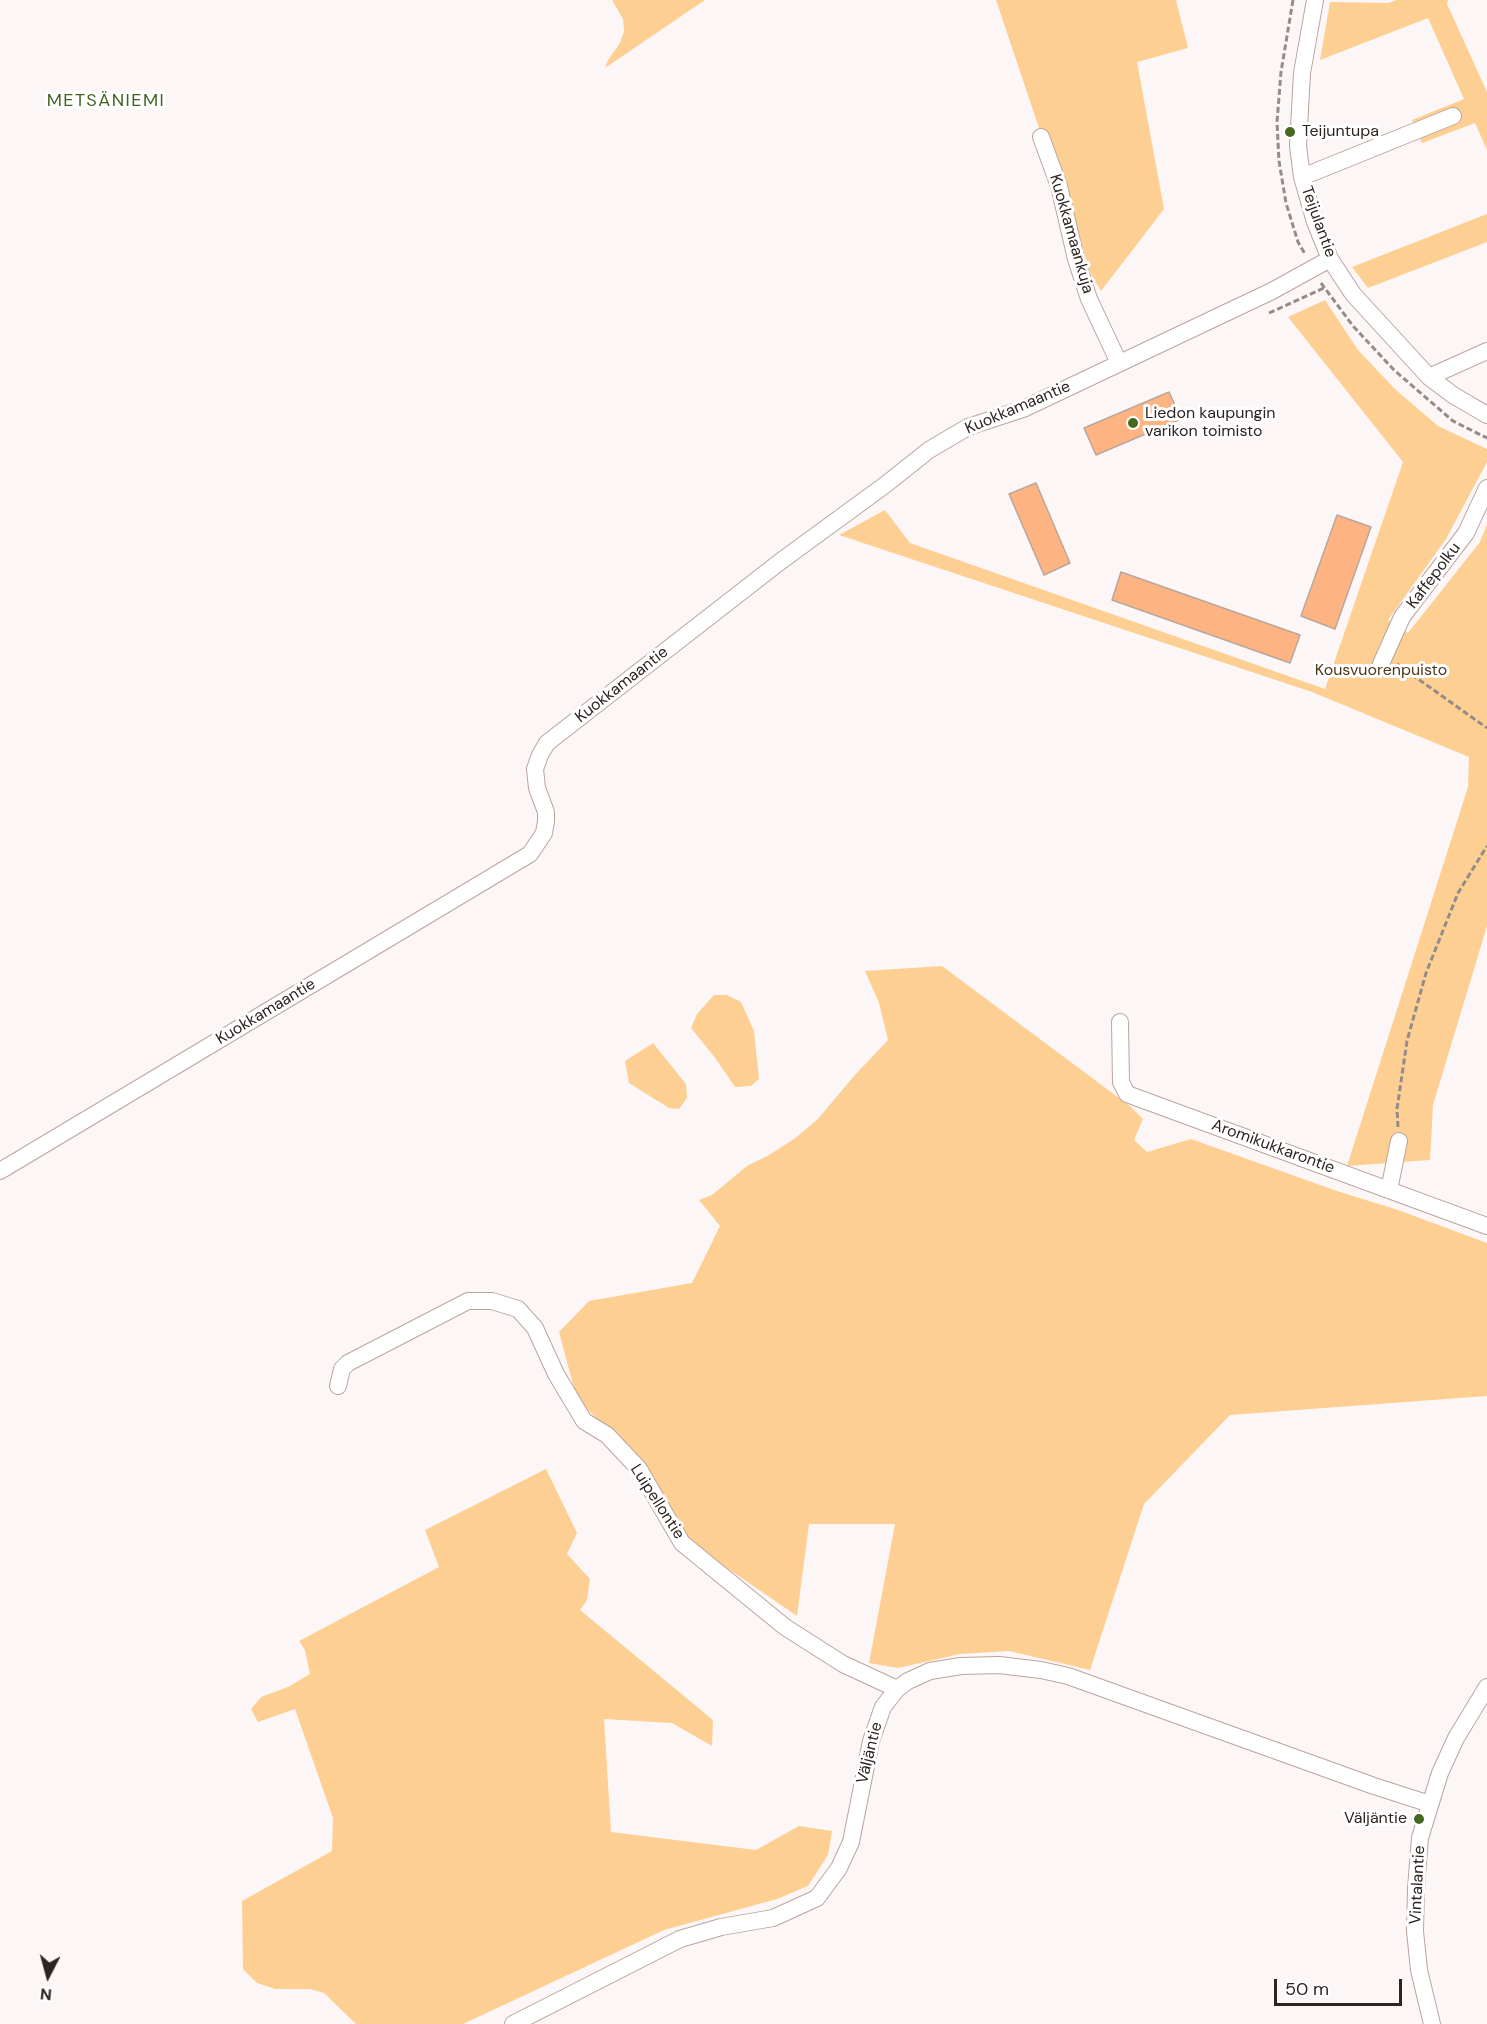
<!DOCTYPE html>
<meta charset="utf-8">
<style>
body{margin:0}
#map{position:relative;width:1487px;height:2024px;overflow:hidden;background:#fcf7f6;font-family:"DM Sans",sans-serif}
canvas{display:block}
.north{position:absolute;left:18px;top:1946px;width:60px;height:60px;-webkit-text-stroke:4px #fff;paint-order:stroke;rotate:186deg;font-size:16px;font-weight:700;line-height:24px;text-align:center;color:#2d2422}
.north::after{content:'';display:block;margin:auto;width:21px;height:27px;background:#2d2422;clip-path:polygon(50% 0,100% 100%,50% 72%,0 100%)}
.scale{position:absolute;left:1274px;top:1979px;width:128px;height:27px;box-sizing:border-box;border:3px solid #2d2422;border-top:0;padding-left:8px;font-size:18px;line-height:21px;white-space:nowrap;color:#2d2422;-webkit-text-stroke:4px #fff;paint-order:stroke}
</style>
<div id="map">
<canvas width="1487" height="2024"></canvas>
<div class="north">N</div>
<div class="scale">50 m</div>
</div>
<script>
const ctx = document.querySelector('canvas').getContext('2d');
ctx.lineJoin = 'round';
function fill(path, color) {
  ctx.fillStyle = color;
  ctx.fill(path, 'evenodd');
}
function shape(rows) {
  const path = new Path2D();
  for (const r of rows) {
    path.moveTo(r[0], r[1]);
    for (let i = 2; i < r.length; i += 2) path.lineTo(r[i], r[i + 1]);
  }
  return path;
}
function strokePath(path, color, width, dash) {
  ctx.strokeStyle = color;
  ctx.lineWidth = width;
  ctx.lineCap = dash ? 'butt' : 'round';
  ctx.setLineDash(dash || []);
  ctx.stroke(path);
}
function label(font, color, halo, rows, align = 'center') {
  ctx.font = font + ' "DM Sans",sans-serif';
  ctx.lineWidth = 6;
  ctx.setLineDash([]);
  ctx.textBaseline = 'middle';
  ctx.strokeStyle = halo;
  ctx.fillStyle = color;
  for (const [text, x, y, turn = 0] of rows) {
    ctx.save();
    ctx.translate(x, y);
    ctx.rotate((+turn || 0) * Math.PI / 180);
    ctx.textAlign = isNaN(turn) ? turn : align;
    if (halo) ctx.strokeText(text, 0, 0);
    ctx.fillText(text, 0, 0);
    ctx.restore();
  }
}
const green = shape([
 [612,0,705,0,605,68,608,60,620,43,624,31,623,19],
 [996,0,1176,0,1188,48,1137,62,1164,209,1101,291,1090,273,1068,195,1043,140],
 [1397,0,1448,0,1447,4,1487,92,1487,150,1475,123,1422,143,1412,120,1464,99,1428,18,1320,60,1330,2,1388,3],
 [1487,214,1487,242,1368,288,1352,267],
 [1325,300,1358,350,1396,390,1438,426,1487,449,1487,462,1446,539,1388,620,1408,633,1480,542,1487,524,1487,926,1433,1105,1430,1160,1347,1166,1468,787,1469,757,1312,692,839,535,885,510,910,543,1325,689,1403,462,1288,317],
 [942,966,1131,1107,1143,1119,1134,1140,1147,1152,1191,1139,1337,1191,1398,1210,1487,1243,1487,1396,1230,1415,1144,1504,1090,1670,1009,1651,960,1654,898,1668,869,1663,895,1524,809,1524,797,1616,689,1542,643,1465,577,1399,559,1332,589,1301,692,1283,720,1226,699,1200,712,1195,747,1166,769,1155,794,1139,817,1120,854,1076,888,1040,879,1003,865,971],
 [714,995,727,995,741,1002,754,1031,759,1079,751,1086,735,1087,716,1059,691,1028,697,1014],
 [653,1043,686,1084,687,1098,679,1109,669,1108,629,1083,625,1061],
 [546,1469,577,1533,567,1554,590,1579,587,1600,580,1610,713,1720,712,1746,672,1723,604,1719,611,1832,756,1850,799,1826,832,1831,828,1855,808,1886,777,1899,664,1930,463,2024,356,2024,324,1993,310,1989,275,1989,257,1983,243,1969,242,1901,332,1851,333,1818,295,1709,258,1722,251,1709,261,1697,288,1687,310,1674,305,1650,299,1641,439,1567,425,1530]
]);
const building = shape([
 [1169,392,1181,419,1096,455,1084,428,1169,392],
 [1036,483,1070,563,1044,575,1009,494,1036,483],
 [1337,515,1371,527,1335,629,1301,616,1337,515],
 [1121,572,1300,635,1290,663,1112,600,1121,572]
]);
const path = shape([
 [1293,0,1281,72,1277,122,1279,161,1286,203,1298,242,1305,254],
 [1321,283,1353,326,1394,370,1453,421,1487,438],
 [1269,313,1324,288],
 [1397,664,1487,728],
 [1398,1127,1397,1109,1407,1041,1426,973,1458,893,1487,846]
]);
const minor = shape([
 [1315,0,1302,73,1298,146,1302,177,1315,222,1330,259,1353,294,1429,377,1453,395,1487,415],
 [1041,137,1059,186,1076,259,1089,299,1119,363],
 [1302,177,1453,116],
 [1429,377,1487,351],
 [1381,664,1402,617,1466,533,1487,488],
 [1120,1022,1121,1082,1127,1094,1487,1226],
 [0,1171,530,854,544,833,546,821,546,812,537,788,535,769,540,755,547,743,781,561,885,485,929,450,968,427,1023,409,1272,291,1330,259],
 [1389,1190,1399,1141],
 [338,1386,342,1369,348,1363,468,1301,492,1301,518,1309,535,1328,556,1374,584,1421,607,1435,639,1469,682,1543,785,1627,843,1664,897,1689],
 [513,2024,680,1939,721,1927,773,1918,817,1898,839,1868,851,1842,871,1741,883,1707,897,1689,908,1681,930,1671,961,1666,999,1665,1041,1670,1068,1676,1374,1786,1430,1804],
 [1432,2024,1419,1970,1415,1931,1416,1888,1420,1838,1440,1773,1456,1738,1487,1687]
]);
const markers = [
 [1290,132,6,"#466922"],
 [1133,423,6,"#466922"],
 [1419,1819,6,"#466922"]
];
const poiNames = [
 ["Teijuntupa",1302,132],
 ["Liedon kaupungin",1145,414],
 ["varikon toimisto",1145,432],
 ["Väljäntie",1407,1819,"right"]
];
const streetNames = [
 ["Teijulantie",1318,222,70],
 ["Kuokkamaankuja",1071,234,74],
 ["Kuokkamaantie",1018,408,-23],
 ["Kaffepolku",1434,576,-53],
 ["Kuokkamaantie",622,685,-38],
 ["Kuokkamaantie",266,1012,-31],
 ["Aromikukkarontie",1273,1147,20],
 ["Luipellontie",657,1502,57],
 ["Väljäntie",870,1753,-76],
 ["Vintalantie",1418,1885,-87]
];
const parkNames = [
 ["Kousvuorenpuisto",1381,671]
];
const neighbourhoodNames = [
 ["METSÄNIEMI",106,101]
];
fill(green, '#fdcf92');
fill(building, '#fdb482');
strokePath(building, '#baa69a', 1.5);
strokePath(minor, '#bba49d', 18);
strokePath(path, '#938c8b', 3, [6, 3]);
strokePath(minor, '#fff', 16);
for (const [x, y, r, color] of markers) {
  const dot = new Path2D();
  dot.arc(x, y, r, 0, 2 * Math.PI);
  ctx.fillStyle = color;
  ctx.fill(dot);
  strokePath(dot, '#fff', 2);
}
label('16px', '#2d2422', '#fff', poiNames, 'left');
label('16px', '#2d2422', '#fff', streetNames);
label('16px', '#4e3819', '#fff', parkNames);
ctx.letterSpacing = '1.5px';
label('18px', '#436322', '#fff', neighbourhoodNames);
ctx.letterSpacing = '0px';
</script>
